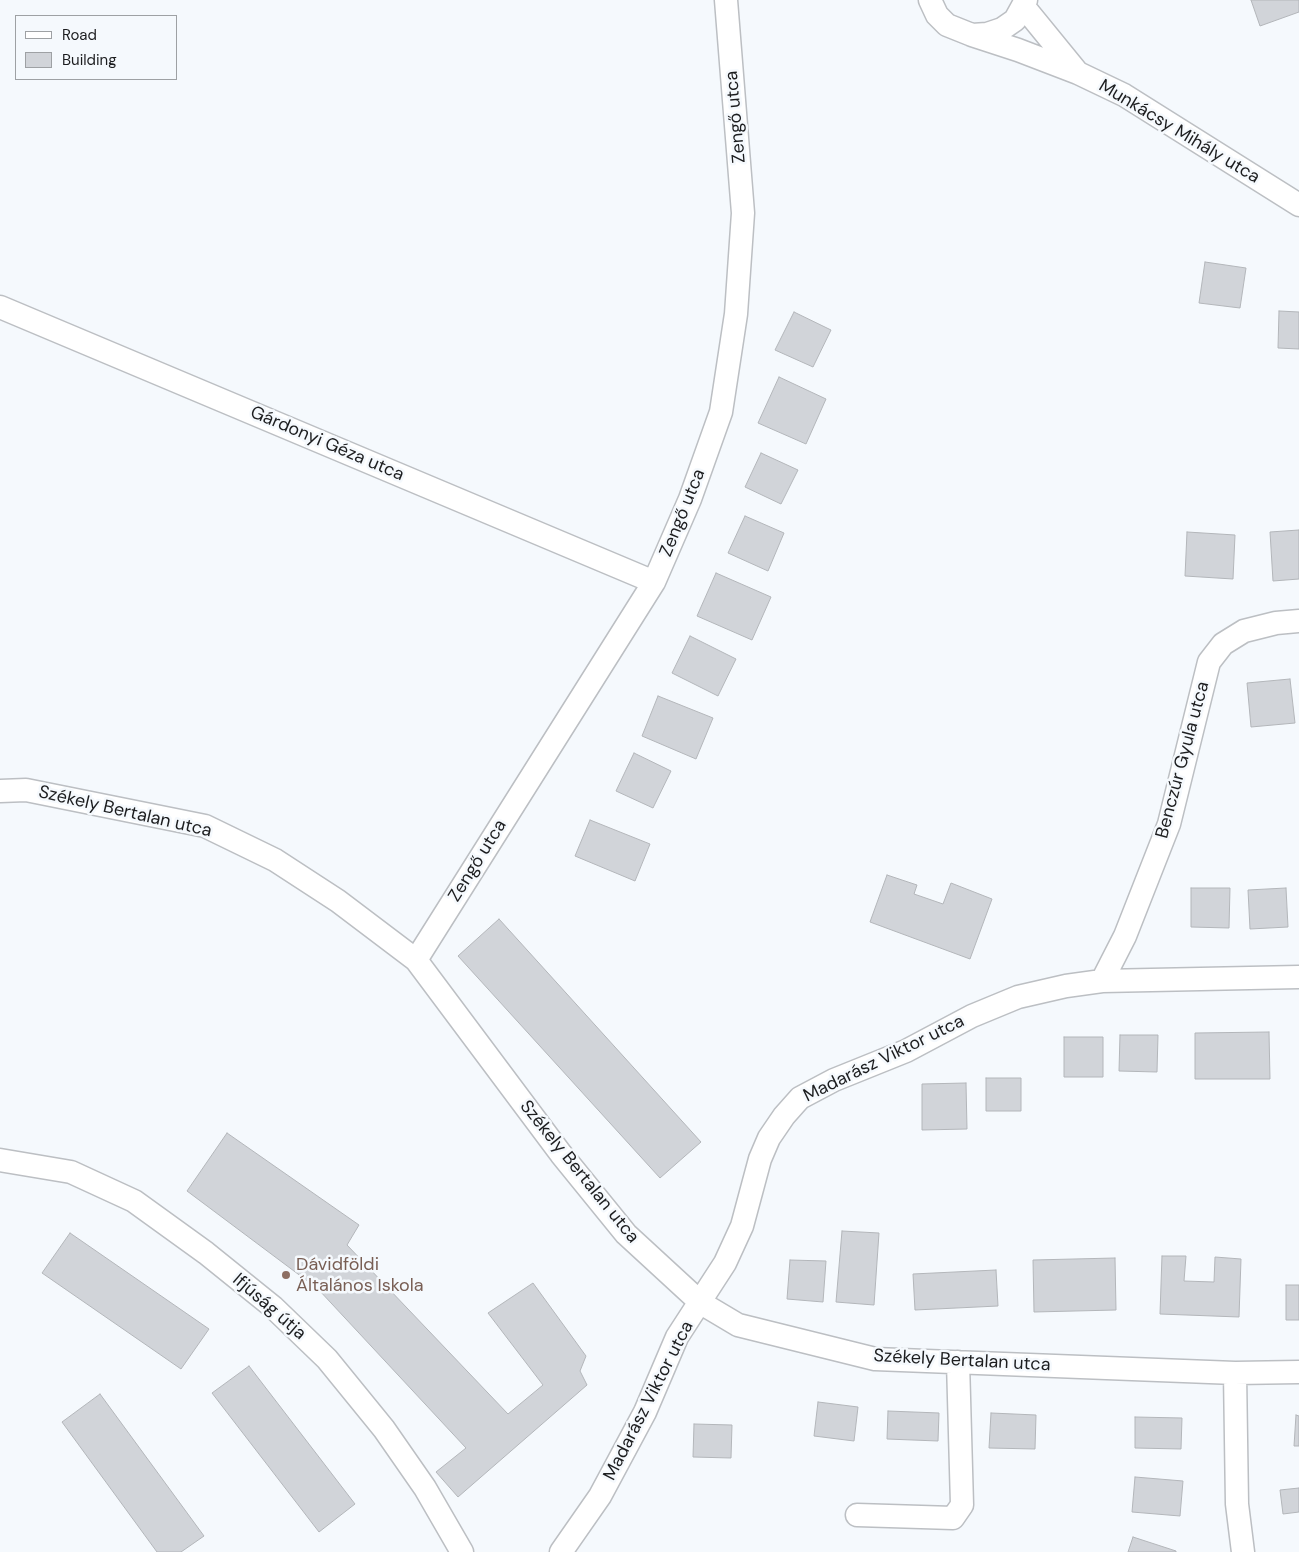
<!DOCTYPE html>
<meta charset="utf-8">
<style>
body{margin:0}
#map{position:relative;width:1299px;height:1552px;overflow:hidden;background:#f5f9fd;font-family:"DM Sans",sans-serif}
canvas{display:block}
.legend{position:absolute;left:15px;top:15px;width:162px;height:65px;box-sizing:border-box;background:#f5f9fd;border:1px solid #9ea1a4;margin:0;padding:6px 9px;list-style:none;font-size:15px;color:#1c1d1f}
.legend li{display:flex;align-items:center;gap:10px;height:25px}
.legend b{width:25px;border:1px solid #9ea1a4}
</style>
<div id="map">
<canvas width="1299" height="1552"></canvas>
<ul class="legend">
<li><b style="height:6px;background:#fff"></b>Road</li>
<li><b style="height:14px;background:#d1d4d9"></b>Building</li>
</ul>
</div>
<script>
const ctx = document.querySelector('canvas').getContext('2d');
ctx.lineJoin = 'round';
function fill(path, color) {
  ctx.fillStyle = color;
  ctx.fill(path, 'evenodd');
}
function shape(rows) {
  const path = new Path2D();
  for (const r of rows) {
    path.moveTo(r[0], r[1]);
    for (let i = 2; i < r.length; i += 2) path.lineTo(r[i], r[i + 1]);
  }
  return path;
}
function strokePath(path, color, width, dash) {
  ctx.strokeStyle = color;
  ctx.lineWidth = width;
  ctx.lineCap = dash ? 'butt' : 'round';
  ctx.setLineDash(dash || []);
  ctx.stroke(path);
}
function label(font, color, halo, rows, align = 'center') {
  ctx.font = font + ' "DM Sans",sans-serif';
  ctx.lineWidth = 5;
  ctx.setLineDash([]);
  ctx.textBaseline = 'middle';
  ctx.strokeStyle = halo;
  ctx.fillStyle = color;
  for (const [text, x, y, turn = 0] of rows) {
    ctx.save();
    ctx.translate(x, y);
    ctx.rotate((+turn || 0) * Math.PI / 180);
    ctx.textAlign = isNaN(turn) ? turn : align;
    if (halo) ctx.strokeText(text, 0, 0);
    ctx.fillText(text, 0, 0);
    ctx.restore();
  }
}
const building = shape([
 [1251,0,1299,0,1299,12,1260,26,1251,0],
 [1205,262,1246,268,1240,308,1199,303,1205,262],
 [1279,311,1299,312,1299,349,1278,348,1279,311],
 [794,312,831,330,813,367,775,350,794,312],
 [779,377,826,399,806,444,758,423,779,377],
 [761,453,798,470,781,504,745,487,761,453],
 [745,516,784,533,768,571,728,553,745,516],
 [1299,530,1299,579,1273,581,1270,532,1299,530],
 [1187,532,1235,535,1233,579,1185,576,1187,532],
 [716,573,771,597,752,640,697,616,716,573],
 [690,636,736,659,718,696,672,673,690,636],
 [1290,679,1295,723,1251,727,1247,683,1290,679],
 [658,696,713,718,696,759,642,736,658,696],
 [634,753,671,771,653,808,616,791,634,753],
 [590,820,650,844,635,881,575,856,590,820],
 [887,875,917,885,914,894,943,904,951,883,992,899,970,959,870,922,887,875],
 [1191,888,1230,888,1229,928,1191,927,1191,888],
 [1286,888,1288,927,1250,929,1248,890,1286,888],
 [499,919,701,1142,660,1178,458,956,499,919],
 [1269,1032,1270,1079,1195,1079,1195,1033,1269,1032],
 [1120,1035,1158,1035,1157,1072,1119,1071,1120,1035],
 [1064,1037,1103,1037,1103,1077,1064,1077,1064,1037],
 [986,1078,1021,1078,1021,1111,986,1111,986,1078],
 [966,1083,967,1129,922,1130,922,1084,966,1083],
 [227,1133,359,1225,347,1245,508,1414,543,1385,488,1313,533,1283,586,1356,580,1371,587,1385,458,1497,436,1472,466,1448,318,1289,187,1191,227,1133],
 [842,1231,879,1233,874,1305,836,1302,842,1231],
 [70,1233,209,1329,181,1369,42,1273,70,1233],
 [1162,1256,1186,1256,1184,1281,1214,1282,1215,1257,1241,1259,1239,1317,1160,1314,1162,1256],
 [1115,1258,1116,1310,1034,1312,1033,1260,1115,1258],
 [790,1260,826,1261,823,1302,787,1299,790,1260],
 [996,1270,998,1306,915,1310,913,1274,996,1270],
 [1286,1285,1299,1285,1299,1320,1286,1320,1286,1285],
 [249,1366,355,1504,319,1532,212,1393,249,1366],
 [100,1394,204,1536,181,1552,157,1552,62,1422,100,1394],
 [818,1402,858,1407,854,1441,814,1436,818,1402],
 [888,1411,939,1413,938,1441,887,1439,888,1411],
 [991,1413,1036,1415,1035,1449,989,1448,991,1413],
 [1296,1415,1299,1416,1299,1446,1294,1446,1296,1415],
 [1135,1417,1182,1418,1181,1449,1135,1448,1135,1417],
 [694,1424,732,1425,731,1458,693,1457,694,1424],
 [1135,1477,1183,1481,1180,1516,1132,1512,1135,1477],
 [1299,1488,1299,1512,1283,1514,1280,1490,1299,1488],
 [1133,1537,1176,1551,1176,1552,1128,1552,1133,1537]
]);
const street = shape([
 [930,0,937,15,947,25,972,35,987,34,1002,29,1015,20,1026,0],
 [1024,7,1077,72],
 [972,35,1018,50,1078,73,1124,95,1299,205],
 [0,307,654,582],
 [0,791,26,790,205,826,275,860,338,901,416,960,561,1154,626,1234,701,1303,738,1325,875,1359,1235,1373,1299,1372],
 [416,960,654,582,690,499,721,412,736,314,743,213,726,0],
 [1102,981,1125,936,1169,824,1209,662,1223,644,1244,631,1276,623,1299,621],
 [0,1160,71,1172,134,1201,206,1253,273,1307,327,1359,384,1429,425,1488,462,1552],
 [1235,1373,1237,1504,1243,1552],
 [857,1515,953,1518,962,1505,958,1362],
 [561,1552,600,1496,645,1412,677,1337,725,1263,742,1226,760,1159,769,1138,784,1116,800,1098,834,1080,906,1051,972,1016,1018,997,1066,986,1102,981,1299,977]
]);
const markers = [
 [286,1275,5,"#8d6e63"]
];
const streetNames = [
 ["Zengő utca",736,117,-95],
 ["Munkácsy Mihály utca",1179,132,31],
 ["Gárdonyi Géza utca",327,444,23],
 ["Zengő utca",683,513,-68],
 ["Benczúr Gyula utca",1183,760,-75],
 ["Székely Bertalan utca",125,812,13],
 ["Zengő utca",478,861,-58],
 ["Madarász Viktor utca",884,1059,-26],
 ["Székely Bertalan utca",579,1172,51],
 ["Ifjúság útja",269,1307,41],
 ["Székely Bertalan utca",962,1361,3],
 ["Madarász Viktor utca",649,1401,-63]
];
const educationNames = [
 ["Dávidföldi",296,1265],
 ["Általános Iskola",296,1286]
];
fill(building, '#d1d4d9');
strokePath(building, '#b3b6ba', 1);
strokePath(street, '#bcbfc3', 25);
strokePath(street, '#fff', 22);
for (const [x, y, r, color] of markers) {
  const dot = new Path2D();
  dot.arc(x, y, r, 0, 2 * Math.PI);
  ctx.fillStyle = color;
  ctx.fill(dot);
  strokePath(dot, '#f5f9fd', 2);
}
label('18px', '#1c1d1f', '#f5f9fd', streetNames);
label('18px', '#785e54', '#f5f9fd', educationNames, 'left');
</script>
